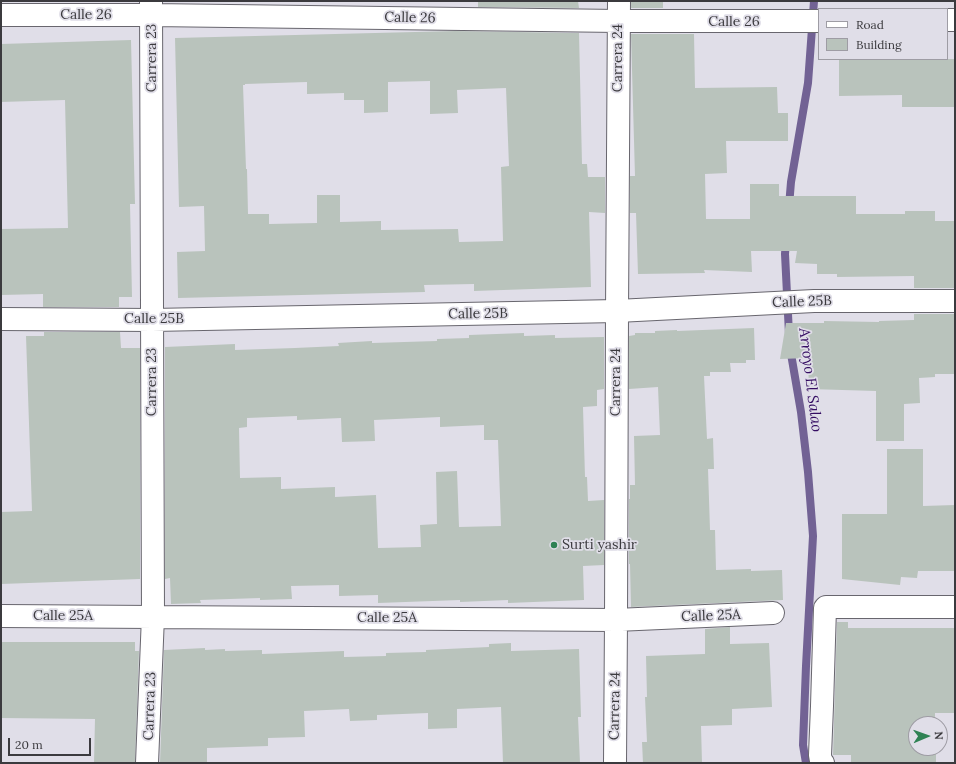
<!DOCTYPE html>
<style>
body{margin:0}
#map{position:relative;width:956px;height:764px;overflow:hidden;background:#e0dee8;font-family:Lora,serif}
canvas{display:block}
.frame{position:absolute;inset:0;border:2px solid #3b3a3e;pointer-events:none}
.legend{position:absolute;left:818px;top:8px;width:130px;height:52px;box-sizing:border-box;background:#e0dee8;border:1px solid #9e9ca4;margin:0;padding:5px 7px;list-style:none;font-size:12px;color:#3b3a3e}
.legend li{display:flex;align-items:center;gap:8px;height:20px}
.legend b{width:20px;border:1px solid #9e9ca4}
.north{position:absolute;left:908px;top:716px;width:40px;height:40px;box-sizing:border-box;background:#e0dee8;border:1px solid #9e9ca4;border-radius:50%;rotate:88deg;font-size:11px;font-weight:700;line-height:16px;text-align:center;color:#3b3a3e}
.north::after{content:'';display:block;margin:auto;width:14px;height:18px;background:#2f8254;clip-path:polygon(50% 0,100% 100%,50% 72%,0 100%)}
.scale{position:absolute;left:8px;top:738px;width:83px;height:18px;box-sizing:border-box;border:2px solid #3b3a3e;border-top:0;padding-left:5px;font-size:12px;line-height:14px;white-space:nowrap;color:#3b3a3e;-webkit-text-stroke:3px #e0dee8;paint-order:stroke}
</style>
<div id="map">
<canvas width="956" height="764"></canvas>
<div class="frame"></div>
<ul class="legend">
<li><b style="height:5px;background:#fff"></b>Road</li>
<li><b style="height:11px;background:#b9c3bc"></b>Building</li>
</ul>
<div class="north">N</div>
<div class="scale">20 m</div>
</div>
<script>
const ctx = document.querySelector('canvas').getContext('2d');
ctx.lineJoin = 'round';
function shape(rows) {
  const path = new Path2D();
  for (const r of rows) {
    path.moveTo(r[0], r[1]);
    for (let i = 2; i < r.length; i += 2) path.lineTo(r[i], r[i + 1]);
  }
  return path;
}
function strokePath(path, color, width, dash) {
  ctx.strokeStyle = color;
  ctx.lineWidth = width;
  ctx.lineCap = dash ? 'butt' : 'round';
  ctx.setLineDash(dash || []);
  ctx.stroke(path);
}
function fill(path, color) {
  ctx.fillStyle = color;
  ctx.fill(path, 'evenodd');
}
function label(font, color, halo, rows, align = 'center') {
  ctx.font = font + ' Lora,serif';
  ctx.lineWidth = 3.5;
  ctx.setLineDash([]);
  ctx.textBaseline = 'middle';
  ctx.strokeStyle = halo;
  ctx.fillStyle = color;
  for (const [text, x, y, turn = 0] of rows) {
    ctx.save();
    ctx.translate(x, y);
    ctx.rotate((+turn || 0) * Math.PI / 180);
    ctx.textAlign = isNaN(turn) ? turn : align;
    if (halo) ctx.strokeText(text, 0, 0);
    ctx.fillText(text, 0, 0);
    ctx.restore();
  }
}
const stream = shape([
 [789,206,791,182,808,83,814,1],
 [786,240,785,254,789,334],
 [790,348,801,412,808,472,813,536,806,666,803,745,806,763]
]);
const building = shape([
 [478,1,578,1,579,8,478,7],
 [631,1,663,1,663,8,631,8],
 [455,31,579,33,582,164,587,164,588,177,605,177,605,213,589,212,591,287,474,291,474,284,424,285,425,292,178,298,177,252,205,251,204,206,179,207,175,38],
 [430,81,430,114,458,113,457,90,506,88,509,166,501,167,503,241,459,242,458,229,381,230,381,221,340,222,340,195,317,195,317,223,269,224,269,214,248,214,247,169,246,169,243,85,245,85,245,84,307,82,307,94,344,93,344,100,364,100,364,113,388,112,388,82],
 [631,34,694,34,695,88,777,87,778,113,788,113,788,141,726,141,727,173,705,174,706,219,750,219,750,184,779,184,779,196,856,196,856,214,905,214,905,211,935,211,935,221,955,221,955,288,914,288,914,276,837,277,837,274,817,274,817,264,795,263,797,251,751,251,752,272,704,270,705,273,638,274,636,213,630,213,630,176,635,176],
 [131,40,135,204,130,204,132,297,119,297,119,307,43,307,43,294,1,295,1,229,68,228,65,100,1,102,1,44],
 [839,59,955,59,955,107,902,107,902,95,839,96],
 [914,314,955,314,955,374,935,374,935,377,919,378,920,403,904,404,904,441,876,441,876,391,809,389,808,358,780,359,786,323,824,323,824,321,879,322,879,321,914,320],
 [754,328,755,360,746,360,746,363,730,363,731,372,710,372,710,376,704,376,707,439,713,438,714,469,708,469,710,530,715,530,716,570,751,569,751,571,782,570,783,600,631,607,630,564,629,564,629,499,630,499,630,485,635,485,634,436,660,435,658,387,629,389,629,336,635,335,635,333,655,333,655,331,677,330,677,331],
 [44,332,120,332,121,348,140,348,140,579,1,584,1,512,32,511,26,336,44,336],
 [524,333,524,336,555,335,555,338,604,337,604,389,597,390,597,406,583,407,585,477,587,477,588,501,604,500,604,565,583,566,584,600,508,603,508,600,460,602,460,600,378,603,378,595,339,596,339,585,291,586,292,599,260,600,260,598,200,600,201,603,171,604,170,578,165,579,165,347,235,344,235,350,295,348,339,346,338,343,372,341,372,343,437,341,437,339,469,338,469,335],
 [297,416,297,420,341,418,342,442,375,441,374,420,440,417,440,427,484,425,484,440,498,440,501,526,459,527,457,471,436,472,437,524,420,525,421,547,378,548,376,495,335,497,335,487,281,489,281,477,240,478,239,428,247,427,247,418],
 [887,449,923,449,923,506,955,505,955,571,918,571,917,578,901,577,900,585,842,579,842,514,887,514],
 [837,622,848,622,848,628,955,628,955,713,935,713,935,724,916,724,916,748,936,748,936,763,851,763,851,755,833,755],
 [730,627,730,644,769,643,772,707,732,709,732,725,701,726,702,763,643,763,642,742,647,742,645,697,647,697,646,656,705,654,705,629],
 [1,642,135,642,135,651,139,651,135,763,94,763,95,719,1,718],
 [511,643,511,651,579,649,581,717,578,717,580,763,503,763,501,707,457,709,457,728,428,729,428,713,377,715,377,720,350,721,349,709,304,711,305,737,268,738,268,746,207,748,207,763,160,763,164,650,205,648,205,650,225,649,225,651,262,650,262,654,344,651,344,657,386,656,386,653,426,652,426,650,489,647,489,644]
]);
const minor = shape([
 [1,15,152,15,619,21,819,21],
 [947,20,955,20],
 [1,319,152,320,617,311,814,301,955,301],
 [1,616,616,620,773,613],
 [147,763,153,616,151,1],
 [615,763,616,620,617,311,619,1],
 [823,763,821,761,820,755,822,706,825,608,826,607,955,607]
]);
const markers = [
 [554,545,4,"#2f8254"]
];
const streetNames = [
 ["Calle 26",86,15],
 ["Calle 26",410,18,1],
 ["Calle 26",734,22],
 ["Carrera 23",152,58,-90],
 ["Carrera 24",618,58,-90],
 ["Calle 25B",802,302,-2],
 ["Calle 25B",478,314,-1],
 ["Calle 25B",154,319],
 ["Carrera 23",152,382,-90],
 ["Carrera 24",616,382,-90],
 ["Calle 25A",63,616],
 ["Calle 25A",711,616,-2],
 ["Calle 25A",387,618],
 ["Carrera 23",150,706,-88],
 ["Carrera 24",615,706,-89]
];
const poiNames = [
 ["Surti yashir",562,545]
];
const waterNames = [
 ["Arroyo El Salao",810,380,83]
];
strokePath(stream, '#726294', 8);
fill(building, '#b9c3bc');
strokePath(minor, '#68666e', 24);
strokePath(minor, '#fff', 22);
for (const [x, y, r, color] of markers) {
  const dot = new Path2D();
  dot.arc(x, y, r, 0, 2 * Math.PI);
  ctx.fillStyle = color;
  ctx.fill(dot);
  strokePath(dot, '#e0dee8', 1.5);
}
label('14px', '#3b3a3e', '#e0dee8', streetNames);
label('14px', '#3b3a3e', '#e0dee8', poiNames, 'left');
label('italic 15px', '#340c62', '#e0dee8', waterNames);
</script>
